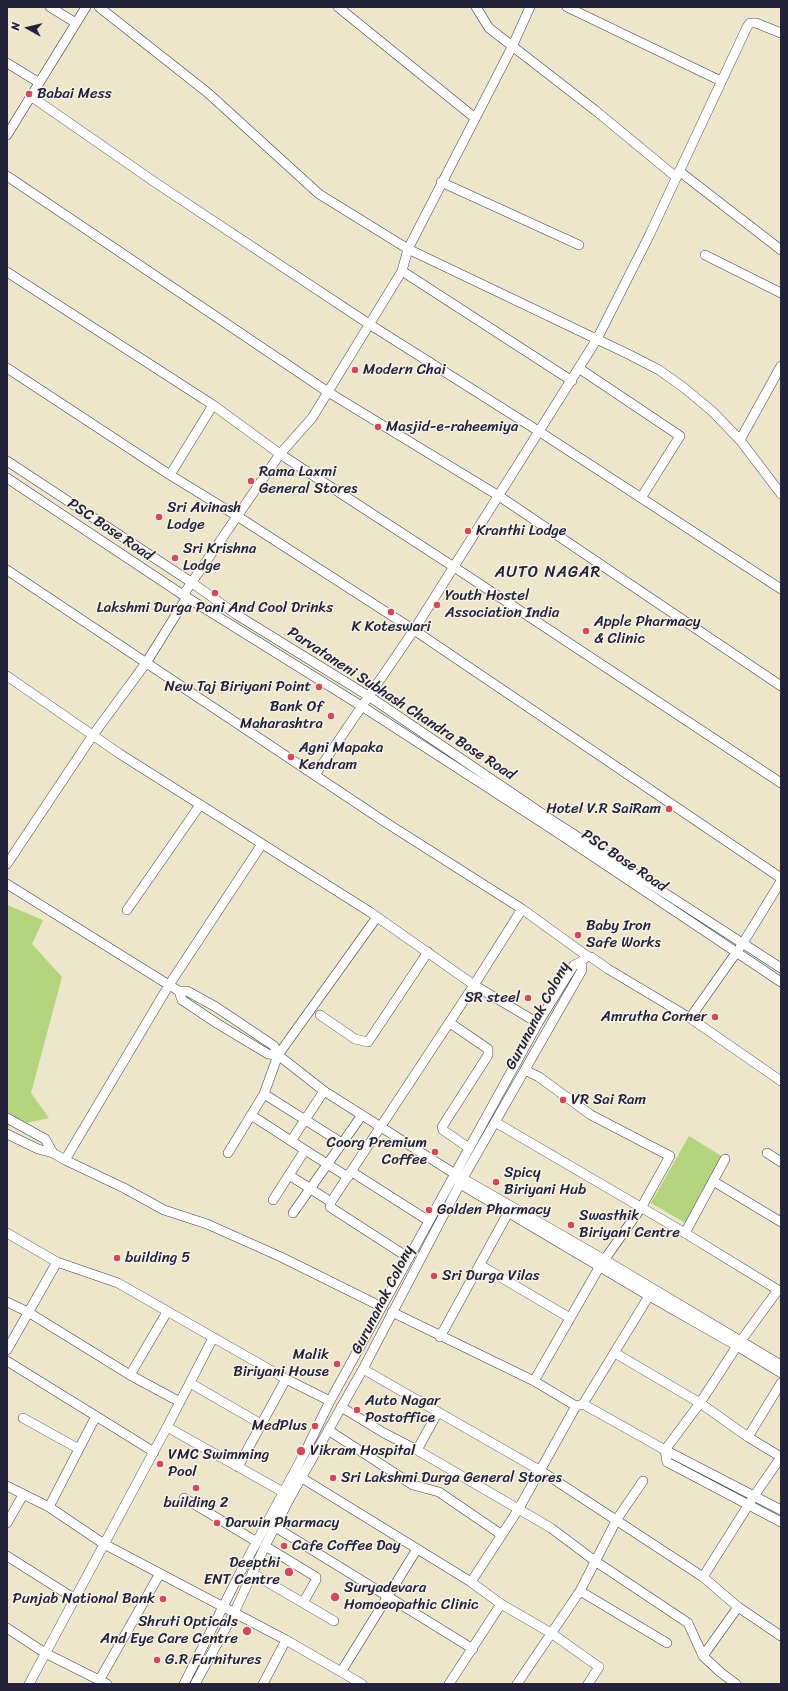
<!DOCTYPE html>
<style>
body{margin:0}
#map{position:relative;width:788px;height:1691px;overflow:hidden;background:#ede6ca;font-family:Sriracha,sans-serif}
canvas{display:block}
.frame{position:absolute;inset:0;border:8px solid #22223b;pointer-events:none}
.north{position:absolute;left:8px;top:8px;width:40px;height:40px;-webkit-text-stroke:3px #f7f3e8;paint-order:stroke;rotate:278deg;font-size:11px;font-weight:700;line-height:16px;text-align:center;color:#22223b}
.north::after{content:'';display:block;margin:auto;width:14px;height:18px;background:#22223b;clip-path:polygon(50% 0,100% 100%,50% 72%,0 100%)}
</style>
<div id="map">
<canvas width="788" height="1691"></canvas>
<div class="frame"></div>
<div class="north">N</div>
</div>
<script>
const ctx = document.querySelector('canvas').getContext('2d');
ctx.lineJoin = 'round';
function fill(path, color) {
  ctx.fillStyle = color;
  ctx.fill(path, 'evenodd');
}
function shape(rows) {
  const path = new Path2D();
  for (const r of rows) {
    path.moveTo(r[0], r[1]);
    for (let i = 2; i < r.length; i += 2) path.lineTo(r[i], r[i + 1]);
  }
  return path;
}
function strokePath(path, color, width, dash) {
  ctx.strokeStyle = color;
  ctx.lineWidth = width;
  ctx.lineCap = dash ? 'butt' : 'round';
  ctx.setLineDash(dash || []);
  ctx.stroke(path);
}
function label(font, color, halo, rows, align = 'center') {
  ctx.font = font + ' Sriracha,sans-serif';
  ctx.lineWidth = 3;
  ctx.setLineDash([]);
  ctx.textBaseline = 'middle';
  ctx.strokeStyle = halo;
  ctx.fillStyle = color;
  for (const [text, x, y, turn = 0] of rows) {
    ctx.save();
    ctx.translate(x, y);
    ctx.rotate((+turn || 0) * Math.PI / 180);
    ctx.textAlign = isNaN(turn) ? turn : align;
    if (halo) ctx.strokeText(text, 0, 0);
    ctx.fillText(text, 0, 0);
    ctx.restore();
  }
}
const green = shape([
 [7,905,43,920,32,944,62,977,31,1093,49,1118,7,1127],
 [689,1136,723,1157,687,1224,651,1203]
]);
const minor = shape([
 [50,7,76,23],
 [99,7,208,93,319,194,408,249,630,355,659,370,683,387,712,411,740,440,781,494],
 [338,7,475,118],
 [476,7,489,28,596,111,676,177],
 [567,7,721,81],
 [7,63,38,82],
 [32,97,156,183,369,324,540,432,781,589],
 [7,135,86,7],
 [679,171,781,250],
 [7,176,328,392,499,496,781,686],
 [441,182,579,245],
 [705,255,781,293],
 [402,271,572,381],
 [7,272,213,405,170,475,7,368],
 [580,369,680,436,641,498],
 [213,405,280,454,454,567,781,783],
 [740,440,781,366],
 [7,461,191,582,237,615,370,697,553,821,781,968],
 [170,475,237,516,414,630,781,878],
 [7,478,183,595,363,707,555,831,781,982],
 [7,570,385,822,522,909,587,956],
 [183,595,280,454,312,418,402,271,408,249,512,47,530,7],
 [7,676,120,754,370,912,474,985,538,1023],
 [315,775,414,630,597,339,649,236,747,27,750,23,756,23,781,33],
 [7,864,93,735,146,663,187,597],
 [7,884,169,985,262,844],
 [127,910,200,805],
 [179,991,182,1000,218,1024,268,1054,278,1055],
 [320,1015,355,1039,368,1042,428,952],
 [690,1018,743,943,781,881],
 [450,1023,488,1049,488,1055,442,1127,443,1130,469,1148],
 [525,1070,539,1077,591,1115,670,1156,641,1208,600,1266,534,1381],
 [264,1094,342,1143],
 [251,1115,305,1150,273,1200],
 [7,1118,45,1139,53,1153],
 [495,1122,685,1233,778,1290,737,1346,700,1403,665,1450,667,1462,669,1463,781,1522],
 [7,1134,38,1149,53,1153,65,1160,169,985,179,991,187,991,216,1007,274,1046,278,1055,324,1091,455,1174,605,1260,781,1365],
 [291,1141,324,1091],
 [305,1150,348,1177],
 [228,1153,264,1094,278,1055,377,917],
 [767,1153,781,1162],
 [65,1160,124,1188,164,1210,207,1224,281,1257,382,1307],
 [352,1172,429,1221],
 [289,1175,331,1202,330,1207,409,1258],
 [455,1181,649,1296,737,1346,781,1373],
 [713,1181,781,1222],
 [331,1202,474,985,522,909],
 [293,1213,362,1115],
 [7,1233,57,1262,118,1283,286,1379,330,1401],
 [685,1233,725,1159],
 [480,1265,570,1318],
 [7,1302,28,1312,130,1375,180,1402],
 [392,1312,534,1381,576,1406],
 [440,1337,508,1213],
 [7,1350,57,1262],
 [615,1353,700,1403,748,1437,781,1457,754,1496,703,1577,738,1607,703,1656],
 [7,1361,154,1452],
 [363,1369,541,1471,703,1577],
 [130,1375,167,1312],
 [190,1383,261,1424],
 [583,1404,665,1450,781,1510],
 [341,1407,384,1433,417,1450,551,1528,595,1561,688,1623,703,1656,720,1672,736,1684],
 [23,1418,79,1449],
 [167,1427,283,1492],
 [328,1430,413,1485,439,1492,502,1535],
 [748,1437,781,1383],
 [417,1450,438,1412],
 [238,1467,286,1379],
 [302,1478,471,1582,501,1604,551,1633,599,1667,588,1684],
 [7,1486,49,1507,104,1544,286,1640,362,1684],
 [184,1498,257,1542],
 [49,1507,96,1416],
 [7,1523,23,1495],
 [275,1527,473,1649],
 [265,1546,316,1577,316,1580,303,1603],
 [7,1556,75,1599],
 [252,1573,334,1621],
 [471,1582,518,1510,576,1406,583,1404,652,1291],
 [580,1591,667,1643],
 [738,1607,781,1636],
 [7,1628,45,1653,107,1684],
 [341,1672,417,1549],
 [100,1679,159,1575],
 [29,1684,167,1427,213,1338],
 [184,1684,241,1571,305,1452,330,1401,538,1023,574,965,581,962,587,956,591,957,608,969,690,1018,781,1081],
 [195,1684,234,1613,265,1546,291,1496,363,1369,463,1178,582,970,581,962],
 [263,1684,286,1640],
 [449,1684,501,1604],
 [517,1684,580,1591,617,1519,643,1481]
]);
const markers = [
 [29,94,4,"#d1495b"],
 [355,370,4,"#d1495b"],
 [378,427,4,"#d1495b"],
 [251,481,4,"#d1495b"],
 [159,517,4,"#d1495b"],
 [468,531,4,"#d1495b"],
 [175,558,4,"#d1495b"],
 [215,593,4,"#d1495b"],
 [437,605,4,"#d1495b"],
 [391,612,4,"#d1495b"],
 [586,631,4,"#d1495b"],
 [319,687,4,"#d1495b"],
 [331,716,4,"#d1495b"],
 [291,757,4,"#d1495b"],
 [669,809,4,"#d1495b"],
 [578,935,4,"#d1495b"],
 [528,998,4,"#d1495b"],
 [715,1017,4,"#d1495b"],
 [563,1100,4,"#d1495b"],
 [435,1152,4,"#d1495b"],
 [496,1182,4,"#d1495b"],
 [429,1210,4,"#d1495b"],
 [571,1225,4,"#d1495b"],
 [117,1258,4,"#d1495b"],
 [434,1276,4,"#d1495b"],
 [337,1364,4,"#d1495b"],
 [357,1410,4,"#d1495b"],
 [315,1426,4,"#d1495b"],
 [301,1451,5,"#d1495b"],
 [160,1464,4,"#d1495b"],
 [333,1478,4,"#d1495b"],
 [196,1488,4,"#d1495b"],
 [217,1523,4,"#d1495b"],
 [284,1546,4,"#d1495b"],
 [289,1572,5,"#d1495b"],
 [335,1597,5,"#d1495b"],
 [163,1599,4,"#d1495b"],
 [247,1631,5,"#d1495b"],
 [157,1660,4,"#d1495b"]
];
const poiNames = [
 ["Babai Mess",37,94],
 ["Modern Chai",363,370],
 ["Masjid-e-raheemiya",386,427],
 ["Rama Laxmi",259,472],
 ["General Stores",259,489],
 ["Sri Avinash",167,508],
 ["Lodge",167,525],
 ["Kranthi Lodge",476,531],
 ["Sri Krishna",183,549],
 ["Lodge",183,566],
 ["Youth Hostel",445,596],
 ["Association India",445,613],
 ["Lakshmi Durga Pani And Cool Drinks",215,608,"center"],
 ["Apple Pharmacy",594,622],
 ["& Clinic",594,639],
 ["K Koteswari",391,627,"center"],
 ["New Taj Biriyani Point",311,687,"right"],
 ["Bank Of",323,707,"right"],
 ["Maharashtra",323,724,"right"],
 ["Agni Mapaka",299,748],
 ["Kendram",299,765],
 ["Hotel V.R SaiRam",661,809,"right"],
 ["Baby Iron",586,926],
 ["Safe Works",586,943],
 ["SR steel",520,998,"right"],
 ["Amrutha Corner",707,1017,"right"],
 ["VR Sai Ram",571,1100],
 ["Coorg Premium",427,1143,"right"],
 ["Coffee",427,1160,"right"],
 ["Spicy",504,1173],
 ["Biriyani Hub",504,1190],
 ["Golden Pharmacy",437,1210],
 ["Swasthik",579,1216],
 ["Biriyani Centre",579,1233],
 ["building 5",125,1258],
 ["Sri Durga Vilas",442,1276],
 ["Malik",329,1355,"right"],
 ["Biriyani House",329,1372,"right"],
 ["Auto Nagar",365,1401],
 ["Postoffice",365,1418],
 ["MedPlus",307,1426,"right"],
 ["Vikram Hospital",310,1451],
 ["VMC Swimming",168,1455],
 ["Pool",168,1472],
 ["Sri Lakshmi Durga General Stores",341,1478],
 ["building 2",196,1503,"center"],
 ["Darwin Pharmacy",225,1523],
 ["Cafe Coffee Day",292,1546],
 ["Deepthi",280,1563,"right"],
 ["ENT Centre",280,1580,"right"],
 ["Suryadevara",344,1588],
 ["Homoeopathic Clinic",344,1605],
 ["Punjab National Bank",155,1599,"right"],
 ["Shruti Opticals",238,1622,"right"],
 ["And Eye Care Centre",238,1639,"right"],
 ["G.R Furnitures",165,1660]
];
const streetNames = [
 ["PSC Bose Road",110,530,34],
 ["Parvataneni Subhash Chandra Bose Road",401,704,33],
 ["PSC Bose Road",624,861,34],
 ["Gurunanak Colony",538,1016,-62],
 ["Gurunanak Colony",383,1300,-63]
];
const neighbourhoodNames = [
 ["AUTO NAGAR",548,573]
];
fill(green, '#b3d47d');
strokePath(minor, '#403f50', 10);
strokePath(minor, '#fff', 9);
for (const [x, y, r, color] of markers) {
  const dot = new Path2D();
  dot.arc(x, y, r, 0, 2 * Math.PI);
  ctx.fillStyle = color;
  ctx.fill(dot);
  strokePath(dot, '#f7f3e8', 1.5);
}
label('15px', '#22223b', '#f7f3e8', poiNames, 'left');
label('15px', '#22223b', '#f7f3e8', streetNames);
ctx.letterSpacing = '1px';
label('16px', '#22223b', '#f7f3e8', neighbourhoodNames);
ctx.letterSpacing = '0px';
</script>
